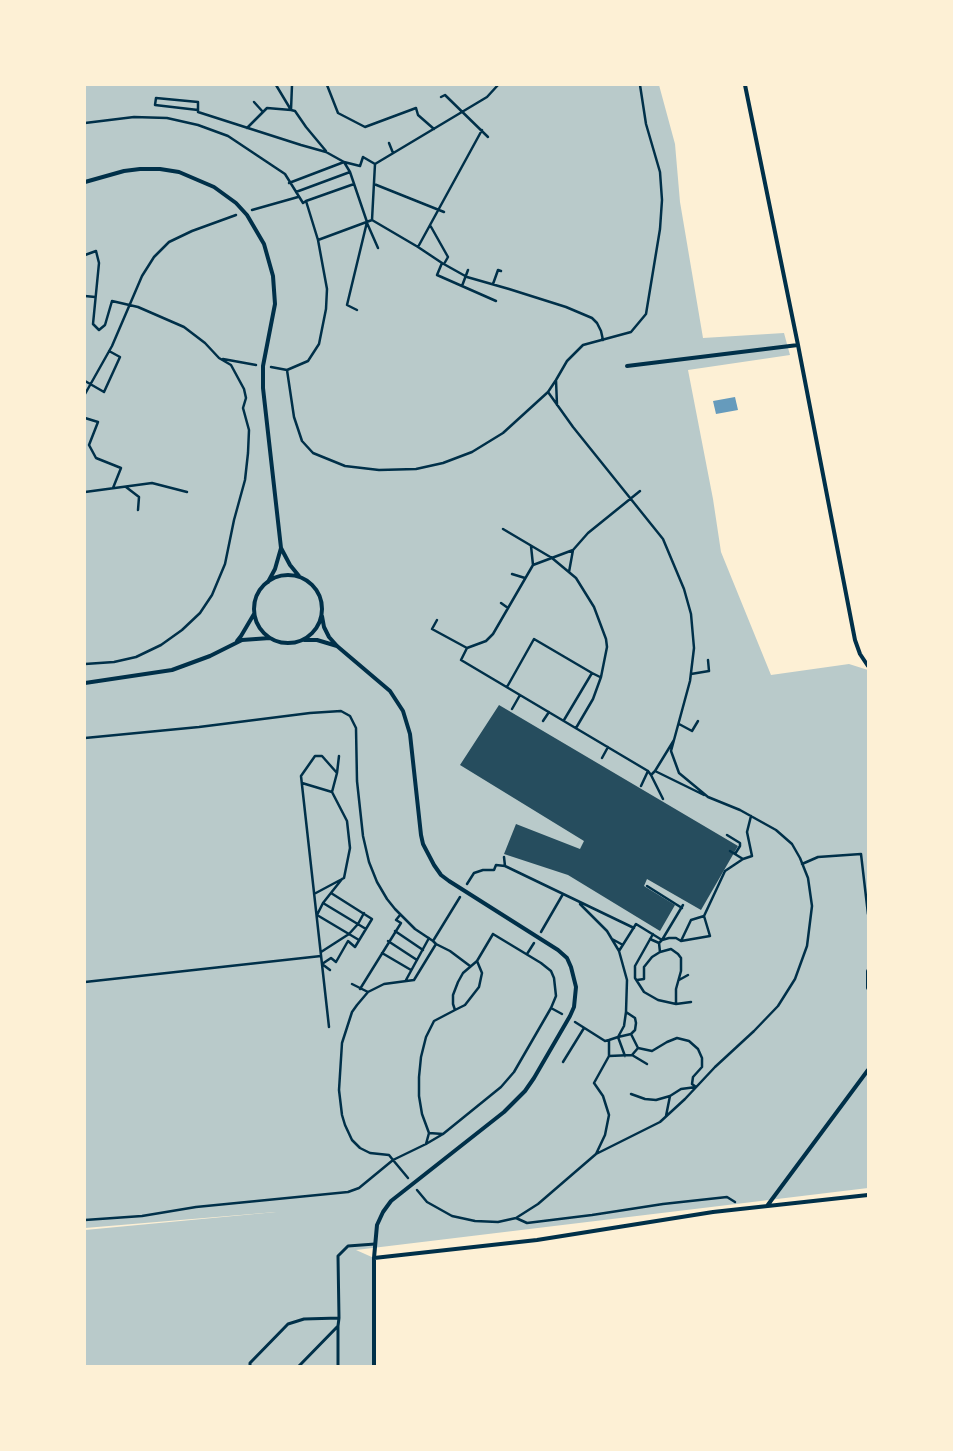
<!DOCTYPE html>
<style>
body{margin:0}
#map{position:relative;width:953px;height:1451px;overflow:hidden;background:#fdf0d5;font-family:"Source Sans 3",sans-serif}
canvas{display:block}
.frame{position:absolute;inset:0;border:86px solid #fdf0d5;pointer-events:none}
</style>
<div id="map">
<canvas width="953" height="1451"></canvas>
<div class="frame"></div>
</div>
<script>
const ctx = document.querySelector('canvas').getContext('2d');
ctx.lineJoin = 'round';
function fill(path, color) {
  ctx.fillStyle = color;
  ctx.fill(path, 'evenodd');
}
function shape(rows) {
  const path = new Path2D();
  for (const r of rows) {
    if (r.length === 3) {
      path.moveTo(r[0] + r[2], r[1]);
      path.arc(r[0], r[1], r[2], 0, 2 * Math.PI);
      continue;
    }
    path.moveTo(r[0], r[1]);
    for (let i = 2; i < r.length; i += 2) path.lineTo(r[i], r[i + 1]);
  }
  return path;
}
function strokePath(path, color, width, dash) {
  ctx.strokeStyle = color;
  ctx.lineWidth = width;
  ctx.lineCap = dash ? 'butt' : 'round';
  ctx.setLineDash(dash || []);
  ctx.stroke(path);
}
const green = shape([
 [85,85,659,85,675,144,680,202,703,338,784,333,790,355,688,370,713,499,721,552,771,675,849,664,868,670,868,1188,356,1250,374,1258,374,1366,85,1366,85,1230,276,1212,85,1228]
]);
const water = shape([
 [735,397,738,410,716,414,713,401]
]);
const building = shape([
 [499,705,738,846,701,910,647,879,644,886,675,905,660,931,568,875,504,854,516,824,580,849,584,841,460,765]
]);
const path = shape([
 [292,85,291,110,295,111,306,127,326,151],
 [327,85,338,113,365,127,416,108,418,115,434,129],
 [498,85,487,97,375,164,372,220,418,247,442,263,467,277,509,289,566,307,592,318,597,323,601,331,603,340],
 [441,97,445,95,488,137],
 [254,102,263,112],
 [198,110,155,105,156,98,198,102,198,112,301,145,326,152,344,162,350,172,367,222,347,305,357,310],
 [85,123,134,117,167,118,198,125,228,136,285,174,303,203,306,201,318,240,327,289,326,309,319,344,308,361,287,370,294,417,302,441,313,453,345,466,379,470,416,469,443,463,472,452,503,433,548,392,573,427,663,539,684,589,691,614,694,648,690,681,671,751,679,773,708,797,740,810,776,830,792,844,800,858,808,878,812,906,807,946,795,979,778,1006,754,1031,715,1067,685,1099,660,1122,596,1154,538,1204,516,1218,498,1222,475,1221,452,1216,427,1202,417,1190],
 [247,128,267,108,291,110,276,85],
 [389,143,393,153],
 [289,183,344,162,360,166,363,157,375,164],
 [374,184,444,212],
 [296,192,350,172],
 [306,201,354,184],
 [252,210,298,197],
 [367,223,378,248],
 [430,225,448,257,444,264],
 [318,240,372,220],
 [418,247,482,130],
 [85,255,96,251,99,263,93,324,99,330,105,325,112,301,138,307,184,327,205,343,219,358,231,365,244,389,246,398,243,408,249,430,248,453,245,480,234,520,225,564,212,595,200,613,182,630,161,645,136,657,114,662,85,664],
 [442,263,437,275,496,301],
 [493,284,498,270,501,271],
 [462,286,468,270],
 [85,296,95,297],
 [223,359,256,365],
 [271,367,287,370],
 [556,380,557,405],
 [85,381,104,392,120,357,109,351],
 [548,392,556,380,567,361,583,345,631,332,646,314,660,229,662,200,660,172,646,124,640,85],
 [85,394,112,346,142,276,154,257,169,242,192,231,236,215],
 [85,418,98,422,89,445,96,458,121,468,113,488],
 [126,487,139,497,138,510],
 [85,492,152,483,187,492],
 [503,529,552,558,576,578,594,607,606,639,607,647,601,677,593,699,576,728],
 [531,546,533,565,493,634,486,641,467,648,461,660,648,771,651,775],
 [533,565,573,550,588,533,640,491],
 [569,572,573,550],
 [512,574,525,578],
 [501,603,508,608],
 [437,620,432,629,467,648],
 [592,673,600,677],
 [691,674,709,671,708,660],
 [507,687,534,639,592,673,564,720],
 [512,709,520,695],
 [543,721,549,712],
 [679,724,692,731,698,721],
 [85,738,199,727,310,713,341,711,350,716,356,728,357,781,363,836,369,862,377,882,387,899,395,909,415,929,433,941,460,897],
 [674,740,655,771,704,795],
 [602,758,608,747],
 [655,771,651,775,663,799],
 [302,783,332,792],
 [641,786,648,771],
 [727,835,740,843,740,846,735,854],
 [730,851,743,859],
 [504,857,505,866],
 [802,864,818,857,861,854,868,914],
 [342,879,323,903,317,915,359,940],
 [467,884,474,873,483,870,494,870,496,865,505,866,634,928],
 [647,886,682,908],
 [314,894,344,878,350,848,347,821,332,792,337,773,339,756],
 [323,903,366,929],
 [580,904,607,931,619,951],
 [395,931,423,950],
 [541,932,563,894],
 [493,934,541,963,551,971,554,978,556,996,551,1008,514,1072,501,1087,443,1134,429,1133,422,1114,419,1096,419,1077,421,1057,426,1037,434,1021,455,1010,453,1004,453,995,458,982,463,973,477,961,493,934],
 [653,934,635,966,635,978,644,992,658,1000,676,1004,691,1002],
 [612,939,623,945],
 [650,939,659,943,660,952],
 [388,941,417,960],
 [433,941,436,944,414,980,384,984,368,992,357,1005,352,1012,342,1043,339,1090,342,1115,345,1125,352,1140,360,1148,370,1153,389,1155,393,1160,426,1144,443,1134],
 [681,941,710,936,704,916],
 [659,943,662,940,669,938,676,938,681,941,691,920,704,916,725,871,743,859,752,856,747,832,751,816],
 [436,944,450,951,470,966],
 [321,952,349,934,358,924,364,913],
 [382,953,411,970],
 [527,954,534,943],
 [330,970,322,964,331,958,336,962,348,941,355,947,372,919,331,893],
 [406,980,429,938],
 [637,980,644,979,644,967,652,957,660,952,671,949,678,954,681,958,681,971,676,989,676,1004],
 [679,980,688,975],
 [85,982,321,956],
 [352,984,368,992],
 [360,989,401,923,396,920,400,915],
 [551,1008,562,1014],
 [455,1010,465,1005,479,987,482,973,477,961],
 [626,1012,635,1018,636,1023,635,1030,631,1034],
 [575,1022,605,1041,609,1040],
 [329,1027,301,776,315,756,322,756,337,773],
 [632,1055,647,1064],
 [609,1056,632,1055,638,1048,652,1051,667,1042,677,1038,689,1041,698,1049,702,1058,702,1067,693,1077,692,1084,696,1087,681,1089,670,1096,656,1100,645,1099,631,1094],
 [625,1056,618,1037,631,1034,638,1048],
 [563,1062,584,1028],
 [666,1116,670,1096],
 [426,1144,429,1133],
 [596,1154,605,1135,609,1115,603,1096,594,1083,609,1056,609,1040,618,1037,624,1026,626,1012,627,980,619,951,636,924,662,940,683,905],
 [516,1218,527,1223,592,1215,663,1204,727,1197,735,1202],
 [85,1220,142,1216,196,1207,348,1192,359,1188,393,1160,408,1178]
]);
const service = shape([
 [250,1366,250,1363,288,1324,304,1319,339,1318,338,1256,348,1246,375,1244],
 [299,1366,338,1326,339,1318],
 [338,1366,338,1326]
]);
const minor = shape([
 [745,85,798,345,855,640,860,654,868,666],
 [85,182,124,171,140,169,160,169,179,172,214,187,236,203,247,215,264,244,273,276,275,304,263,366,263,388,281,548,275,569,268,582],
 [627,366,798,345],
 [281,548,290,565,299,576],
 [288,609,34],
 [322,616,324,627,329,637,337,646,390,691,403,711,410,734,421,835,423,844,434,865,441,875,449,881,558,950,567,958,571,967,576,987,574,1007,570,1016,534,1078,525,1091,504,1112,391,1201,383,1212,377,1225,374,1258,374,1366],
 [304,640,317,640,337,646],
 [237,641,241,636,254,614],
 [85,683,172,670,210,656,242,640,270,638],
 [868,971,868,988],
 [767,1206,868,1070],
 [374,1258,537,1240,713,1212,868,1195]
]);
fill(green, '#b9caca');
fill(water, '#669bbc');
fill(building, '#264d5e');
strokePath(path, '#003049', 2.5);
strokePath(service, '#003049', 3);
strokePath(minor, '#003049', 4);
</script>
